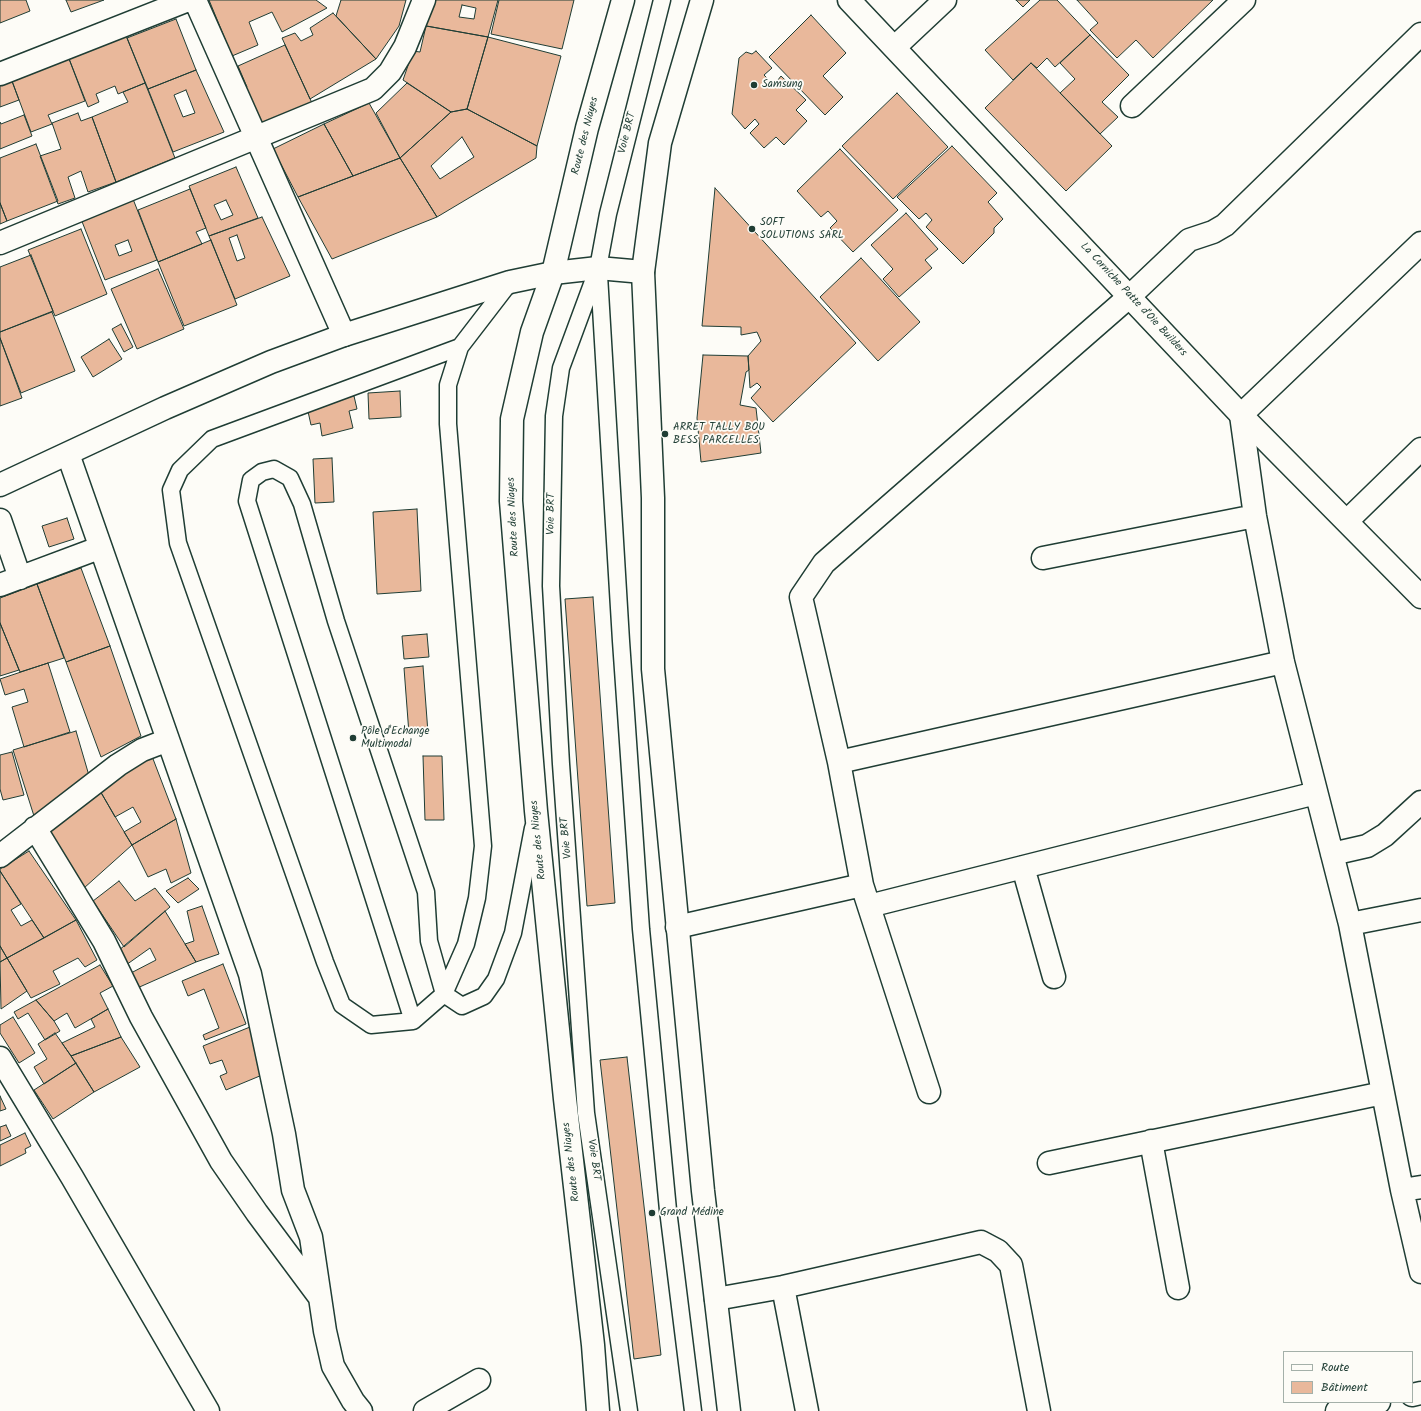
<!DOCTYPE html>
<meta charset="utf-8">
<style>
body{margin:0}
#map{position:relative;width:1421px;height:1411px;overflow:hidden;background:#fdfcf7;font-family:Kalam,sans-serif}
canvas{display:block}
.legend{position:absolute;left:1283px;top:1351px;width:130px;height:52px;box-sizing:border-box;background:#fdfcf7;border:1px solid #a4b0a9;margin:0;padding:5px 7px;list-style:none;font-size:12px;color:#1f3d34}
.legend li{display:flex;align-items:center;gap:8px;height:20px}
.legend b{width:20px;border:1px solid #a4b0a9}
</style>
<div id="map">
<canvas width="1421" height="1411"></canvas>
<ul class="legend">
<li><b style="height:5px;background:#fdfcf7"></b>Route</li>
<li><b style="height:11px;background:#e9b89b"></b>Bâtiment</li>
</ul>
</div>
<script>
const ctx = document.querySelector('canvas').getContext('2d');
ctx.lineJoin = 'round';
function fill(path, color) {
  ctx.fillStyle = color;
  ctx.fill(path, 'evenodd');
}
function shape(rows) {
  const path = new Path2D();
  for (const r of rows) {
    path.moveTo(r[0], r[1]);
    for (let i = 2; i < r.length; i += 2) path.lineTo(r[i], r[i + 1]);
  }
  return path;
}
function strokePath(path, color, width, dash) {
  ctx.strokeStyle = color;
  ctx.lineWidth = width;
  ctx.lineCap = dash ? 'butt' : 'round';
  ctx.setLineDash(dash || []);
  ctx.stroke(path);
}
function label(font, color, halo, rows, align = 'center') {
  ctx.font = font + ' Kalam,sans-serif';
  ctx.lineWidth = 3.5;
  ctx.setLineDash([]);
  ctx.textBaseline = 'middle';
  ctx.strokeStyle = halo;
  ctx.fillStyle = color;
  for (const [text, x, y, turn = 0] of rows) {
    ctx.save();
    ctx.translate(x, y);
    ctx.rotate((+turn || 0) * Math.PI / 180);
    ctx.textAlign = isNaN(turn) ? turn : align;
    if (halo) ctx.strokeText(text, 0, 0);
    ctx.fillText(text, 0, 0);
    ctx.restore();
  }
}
const building = shape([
 [0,0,26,0,30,11,0,23,0,0],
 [66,0,104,0,71,12,66,0],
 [209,0,316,0,327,8,282,32,272,12,249,22,258,45,232,56,209,0],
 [341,0,406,0,399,26,376,59,336,16,341,0],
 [431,0,498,0,488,37,421,25,431,0],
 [462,5,476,8,474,19,459,17,462,5],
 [499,0,574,0,562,49,491,34,499,0],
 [1016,0,1030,0,1023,7,1016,0],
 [1040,0,1057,0,1090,35,1055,67,1047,58,1037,68,1031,63,1013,80,985,50,1040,0],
 [1077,0,1213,0,1153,58,1136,40,1117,58,1090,30,1098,23,1077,0],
 [333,13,376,59,310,99,282,38,295,33,301,41,313,35,310,28,333,13],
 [811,15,846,53,823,76,843,97,825,115,769,57,811,15],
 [176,19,196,70,148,89,127,38,176,19],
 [426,26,488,37,467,109,451,112,403,80,413,51,420,52,426,26],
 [123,28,145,83,118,94,115,86,96,94,99,102,88,107,66,51,123,28],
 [1090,35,1129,75,1102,102,1118,117,1100,134,1060,93,1075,79,1060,63,1090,35],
 [488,37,561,56,537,146,467,109,488,37],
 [285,45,312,103,257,129,240,91,247,87,238,66,285,45],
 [66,51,85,101,48,115,52,124,31,132,9,73,66,51],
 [756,51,772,68,764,75,774,85,781,76,806,100,796,110,807,121,784,145,776,137,764,148,750,133,759,124,755,119,745,129,732,114,739,58,746,52,752,54,756,51],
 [1031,63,1112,146,1066,191,985,108,1031,63],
 [196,70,224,132,173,152,148,89,196,70],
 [186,90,195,113,183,117,174,95,186,90],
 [9,73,19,100,0,107,0,76,9,73],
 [145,83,175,158,116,182,92,117,128,102,123,92,145,83],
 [407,83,451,112,400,158,376,113,407,83],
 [897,93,948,147,893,199,842,146,897,93],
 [369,103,400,158,353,176,324,124,369,103],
 [467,109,537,146,536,158,437,217,400,158,451,112,467,109],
 [462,137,474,157,440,179,431,166,462,137],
 [78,113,81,121,92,117,116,182,88,192,81,171,68,177,75,198,58,204,40,156,61,149,52,123,78,113],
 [24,115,32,136,0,149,0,122,1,124,24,115],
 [324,124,353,176,298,197,273,149,324,124],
 [36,144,58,201,7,221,0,203,0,158,36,144],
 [952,146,997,193,988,202,1003,219,994,228,994,233,963,264,926,227,932,220,926,213,919,219,897,197,952,146],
 [840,149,898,210,853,252,830,228,837,221,828,211,821,217,797,191,840,149],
 [400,158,437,217,332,259,298,197,400,158],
 [236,167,258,218,209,236,189,186,236,167],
 [226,200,233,215,221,220,214,205,226,200],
 [715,188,856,343,773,422,751,398,761,387,757,383,750,388,748,356,761,341,757,332,741,335,741,327,702,326,715,188],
 [190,189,206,228,196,232,202,244,158,262,138,210,190,189],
 [133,199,157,260,105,280,81,219,133,199],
 [128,240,132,251,119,256,115,245,128,240],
 [0,203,7,221,0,224,0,203],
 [906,213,938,249,925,260,932,268,899,297,883,279,893,269,871,245,906,213],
 [262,217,290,276,235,299,209,236,262,217],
 [237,235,245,258,237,261,229,238,237,235],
 [81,229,107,294,55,316,28,250,81,229],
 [211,240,237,305,184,326,158,262,211,240],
 [31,255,53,311,0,332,0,267,31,255],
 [861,258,920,322,878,361,820,297,861,258],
 [158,269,184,329,137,349,111,289,158,269],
 [52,312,75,371,21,393,0,338,0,332,52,312],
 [121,324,133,347,124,352,112,329,121,324],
 [0,338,22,398,0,406,0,338],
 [109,339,122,359,93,377,81,357,109,339],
 [703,355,748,356,749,370,746,372,740,405,756,408,761,453,701,462,697,418,703,355],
 [400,391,401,417,369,419,368,393,400,391],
 [354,396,357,409,349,411,353,428,322,436,320,423,311,425,307,407,354,396],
 [332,458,334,502,315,503,313,459,332,458],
 [417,509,421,591,377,594,373,512,417,509],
 [67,518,74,539,49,547,42,526,67,518],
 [81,568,110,646,66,662,37,584,81,568],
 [37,584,64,658,20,672,0,623,0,598,37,584],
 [593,597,615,903,587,906,565,599,593,597],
 [0,623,19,670,0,676,0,623],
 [427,634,429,657,404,659,402,636,427,634],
 [110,646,141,736,101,757,66,662,110,646],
 [48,663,70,732,24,747,12,707,28,702,24,689,5,695,0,679,48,663],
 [423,666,428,733,409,734,404,668,423,666],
 [76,731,90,779,34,816,13,750,76,731],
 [150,751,176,819,132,845,124,832,141,822,133,807,115,817,98,787,150,751],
 [12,752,24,795,3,800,0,789,0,755,12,752],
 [423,756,442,756,444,820,425,820,423,756],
 [100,791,132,845,84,888,47,831,100,791],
 [176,819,191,873,171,883,166,869,148,877,132,845,176,819],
 [29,851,76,920,44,938,0,871,0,869,29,851],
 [0,871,21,904,11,910,21,926,32,920,44,938,7,958,0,946,0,871],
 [188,878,199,889,178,903,166,891,188,878],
 [119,881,135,901,155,888,170,907,124,947,93,901,119,881],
 [202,906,219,954,196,962,185,944,194,941,187,911,202,906],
 [165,911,196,962,135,989,129,974,156,960,150,948,126,965,118,951,165,911],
 [76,920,97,960,85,967,78,958,53,971,60,984,31,998,7,958,76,920],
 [0,946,7,958,0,962,0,946],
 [7,958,27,991,1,1009,0,962,7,958],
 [223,964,246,1024,205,1040,203,1035,219,1028,204,989,188,996,182,981,223,964],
 [100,965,113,986,100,993,108,1009,75,1028,67,1013,54,1021,36,1000,100,965],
 [36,1000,54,1021,60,1031,45,1040,28,1013,18,1019,14,1012,36,1000],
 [108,1009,121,1037,71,1056,62,1043,95,1027,91,1019,108,1009],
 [13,1017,35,1053,19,1063,0,1033,0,1025,13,1017],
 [250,1027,267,1073,226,1090,220,1076,227,1073,222,1060,210,1064,203,1046,250,1027],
 [55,1033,76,1063,44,1084,34,1067,47,1059,38,1044,55,1033],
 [121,1037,140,1067,94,1092,71,1056,121,1037],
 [627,1057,661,1355,634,1359,600,1060,627,1057],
 [76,1063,94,1092,53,1119,34,1090,76,1063],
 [0,1096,6,1109,0,1111,0,1096],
 [6,1125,11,1136,0,1141,0,1127,6,1125],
 [25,1133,31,1146,25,1149,26,1153,0,1166,0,1145,25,1133]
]);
const lane = shape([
 [599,275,621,641,641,929,668,1210,693,1411],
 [460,347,212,439,180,470,171,490,178,543,325,962,342,1005,371,1025,413,1021,444,994,466,944,477,898,483,846,448,424,448,385,460,347,510,282],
 [413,1021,247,501,251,480,262,472,274,469,290,478,302,504,336,621,426,892,429,941,444,994,462,1006,484,996,496,979,513,933,533,828],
 [629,1411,586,1113,561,764,551,586,554,416,561,368,598,268,608,214,662,0]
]);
const street = shape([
 [195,0,344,335],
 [895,47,945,0],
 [0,74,188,0],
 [1132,106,1244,0],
 [0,243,373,89,390,72,405,47,424,0],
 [1421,243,1241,415,1255,516,1283,662,1350,924,1402,1190,1421,1272],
 [68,454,250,974,284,1134,293,1190,311,1237,325,1331,333,1366,353,1401,361,1411],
 [0,520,20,578],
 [1347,521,1421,449],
 [1043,558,1255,516],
 [0,585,99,548],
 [839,762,1283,662],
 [35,828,104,941,141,1017,221,1161,257,1213,318,1295],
 [1332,854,1367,846,1385,835,1421,802],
 [0,856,118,765,142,750,168,740],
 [1023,867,1054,977],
 [862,885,839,762,801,597,824,563,1130,296,1189,240,1213,232,1225,225,1421,34],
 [869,906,1316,793],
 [1350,924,1421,910],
 [677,927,862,885,929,1092],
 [0,1058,72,1177,208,1411],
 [1151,1141,1178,1288],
 [1049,1163,1383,1093],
 [1402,1190,1421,1187],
 [783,1287,807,1411],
 [716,1299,783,1287,981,1242,998,1251,1011,1265,1039,1411],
 [1412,1395,1421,1393],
 [425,1411,479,1380],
 [1337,1411,1379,1402]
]);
const secondary = shape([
 [849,0,1241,415,1421,597],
 [0,485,165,408,271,362,344,335,510,282,553,273,598,268,643,272]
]);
const primary = shape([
 [702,0,660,143,643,272,653,498,653,669,703,1191,729,1411],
 [598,1411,593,1345,565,1099,536,811,511,501,512,419,532,332,553,273,587,128,623,0]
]);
const markers = [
 [754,85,4,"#1f3d34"],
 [752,229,4,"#1f3d34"],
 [665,434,4,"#1f3d34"],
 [353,738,4,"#1f3d34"],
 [652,1213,4,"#1f3d34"]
];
const poiNames = [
 ["Samsung",762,85],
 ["SOFT",760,223],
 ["SOLUTIONS SARL",760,236],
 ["ARRET TALLY BOU",673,428],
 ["BESS PARCELLES",673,441],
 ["Pôle d'Echange",361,732],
 ["Multimodal",361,745],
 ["Grand Médine",660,1213]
];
const streetNames = [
 ["Voie BRT",628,133,-76],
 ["Route des Niayes",586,136,-76],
 ["La Corniche Patte d'Oie Builders",1133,300,47],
 ["Voie BRT",552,514,-89],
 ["Route des Niayes",514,517,-93],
 ["Voie BRT",567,838,-95],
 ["Route des Niayes",539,840,-96],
 ["Voie BRT",593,1160,82],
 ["Route des Niayes",572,1162,-97]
];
fill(building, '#e9b89b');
strokePath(building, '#1f3d34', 1);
strokePath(lane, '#1f3d34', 19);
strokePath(street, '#1f3d34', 25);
strokePath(secondary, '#1f3d34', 25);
strokePath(primary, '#1f3d34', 25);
strokePath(lane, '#fdfcf7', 16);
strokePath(street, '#fdfcf7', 22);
strokePath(secondary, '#fdfcf7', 22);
strokePath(primary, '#fdfcf7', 22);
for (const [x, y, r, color] of markers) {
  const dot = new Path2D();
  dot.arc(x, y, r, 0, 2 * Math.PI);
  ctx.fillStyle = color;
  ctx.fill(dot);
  strokePath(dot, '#fdfcf7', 1.5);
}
label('11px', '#1f3d34', '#fdfcf7', poiNames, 'left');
label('11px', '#1f3d34', '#fdfcf7', streetNames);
</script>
